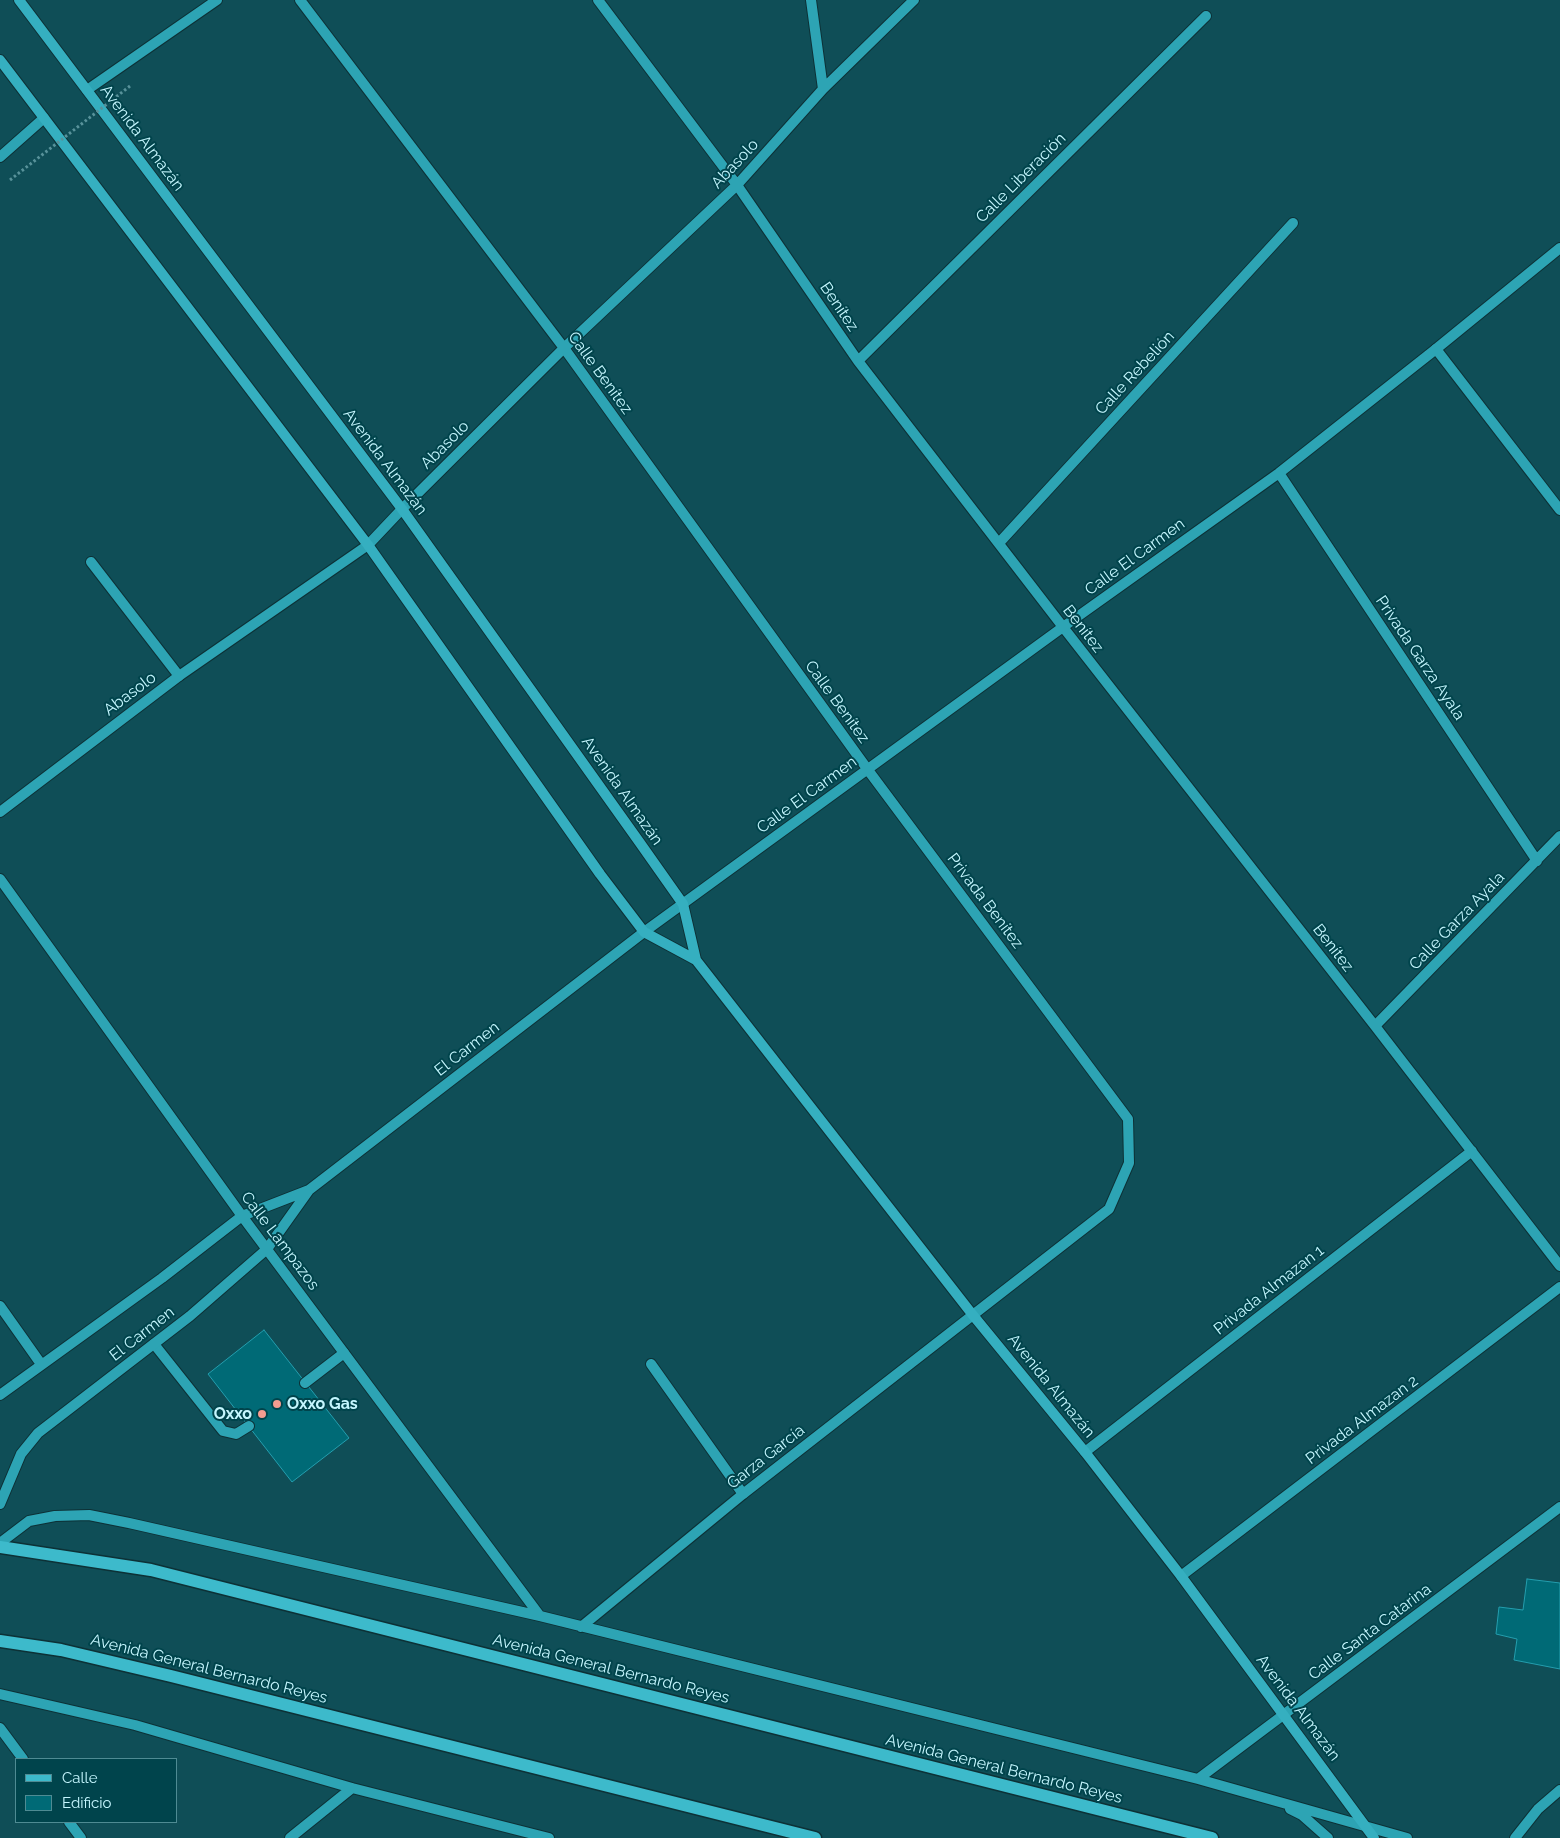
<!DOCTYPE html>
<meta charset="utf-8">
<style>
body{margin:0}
#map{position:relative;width:1560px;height:1838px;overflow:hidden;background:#0f4e57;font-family:Raleway,sans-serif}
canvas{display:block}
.legend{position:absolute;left:15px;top:1758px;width:162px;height:65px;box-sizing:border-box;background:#00444c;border:1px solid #4f8b93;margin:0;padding:6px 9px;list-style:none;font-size:15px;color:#c5f6fe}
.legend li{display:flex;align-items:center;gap:10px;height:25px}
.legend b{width:25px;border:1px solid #4f8b93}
</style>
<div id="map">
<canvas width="1560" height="1838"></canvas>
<ul class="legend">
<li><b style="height:6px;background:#3dbacb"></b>Calle</li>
<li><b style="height:14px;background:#006a76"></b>Edificio</li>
</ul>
</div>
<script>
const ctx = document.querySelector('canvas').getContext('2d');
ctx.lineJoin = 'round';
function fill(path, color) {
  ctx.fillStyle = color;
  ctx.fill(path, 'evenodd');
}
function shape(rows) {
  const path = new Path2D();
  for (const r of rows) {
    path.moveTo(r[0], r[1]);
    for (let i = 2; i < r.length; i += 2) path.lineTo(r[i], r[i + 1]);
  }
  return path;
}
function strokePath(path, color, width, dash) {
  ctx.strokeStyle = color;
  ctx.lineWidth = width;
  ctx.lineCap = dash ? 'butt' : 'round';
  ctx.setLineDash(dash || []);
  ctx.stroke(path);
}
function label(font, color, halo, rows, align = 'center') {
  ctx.font = font + ' Raleway,sans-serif';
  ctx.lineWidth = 4;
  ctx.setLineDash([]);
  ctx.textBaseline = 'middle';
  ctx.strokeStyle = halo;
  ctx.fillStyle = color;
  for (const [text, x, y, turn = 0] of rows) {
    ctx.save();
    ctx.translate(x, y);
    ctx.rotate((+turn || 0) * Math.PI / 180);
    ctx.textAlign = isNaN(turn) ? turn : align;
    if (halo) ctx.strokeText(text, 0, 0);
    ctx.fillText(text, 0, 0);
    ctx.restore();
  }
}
const building = shape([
 [264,1330,349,1438,292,1482,208,1374,264,1330],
 [1527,1579,1560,1583,1560,1669,1514,1660,1517,1639,1496,1634,1499,1607,1523,1610,1527,1579]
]);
const service = shape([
 [1436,349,1560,248],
 [91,562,179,676],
 [154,1344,223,1431,236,1434,249,1426],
 [651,1364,743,1494],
 [305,1383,344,1353],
 [1515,1838,1538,1809,1560,1790]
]);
const minor = shape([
 [300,0,564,348,868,770,1128,1119,1129,1163,1109,1209,743,1494,581,1627],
 [598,0,737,185,858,361,1063,627,1375,1026,1560,1266],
 [811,0,823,89],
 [87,90,217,0],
 [0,157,44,118],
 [858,361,1206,16],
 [1279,473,1537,861],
 [999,543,1293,223],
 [0,812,179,676,368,545,402,509,564,348,737,185,823,89,914,0],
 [0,879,242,1216,540,1616],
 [1375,1026,1560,836],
 [0,1306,41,1364],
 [0,1395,162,1278,242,1216,309,1190,644,932,1063,627,1279,473,1436,349,1560,510],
 [1085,1452,1472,1151],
 [0,1504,21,1454,38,1433,190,1316,267,1249,309,1190],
 [0,1543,29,1521,55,1516,89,1515,129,1523,540,1616,1198,1779,1407,1838],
 [1181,1576,1560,1287],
 [0,1694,135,1725,352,1788,549,1838],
 [0,1728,23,1759],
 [1198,1779,1560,1507],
 [1290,1809,1302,1815,1328,1838],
 [69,1822,81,1838],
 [290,1838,352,1788]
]);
const secondary = shape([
 [19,0,402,509,640,843,683,904,696,960],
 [0,60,368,545,600,874,644,932,696,960,972,1314,1085,1452,1181,1576,1374,1838]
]);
const primary = shape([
 [0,1547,151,1570,1212,1838],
 [0,1641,61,1650,171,1676,815,1838]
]);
const pathBridge = shape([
 [10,180,130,86]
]);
const markers = [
 [277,1404,5,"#f59c90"],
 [262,1414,5,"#f59c90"]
];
const streetNames = [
 ["Avenida Almazán",142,138,53],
 ["Abasolo",735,164,-47],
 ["Calle Liberación",1021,178,-45],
 ["Benítez",839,307,56],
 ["Calle Benítez",600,373,54],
 ["Calle Rebelión",1135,373,-47],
 ["Abasolo",445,445,-45],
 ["Avenida Almazán",385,462,53],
 ["Calle El Carmen",1135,557,-36],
 ["Benítez",1083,629,52],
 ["Privada Garza Ayala",1420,658,56],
 ["Abasolo",130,694,-37],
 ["Calle Benítez",837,702,54],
 ["Avenida Almazán",622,791,55],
 ["Calle El Carmen",807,795,-36],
 ["Privada Benítez",985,901,53],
 ["Calle Garza Ayala",1457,921,-46],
 ["Benítez",1333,948,52],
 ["El Carmen",467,1049,-38],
 ["Calle Lampazos",280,1241,53],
 ["Privada Almazan 1",1269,1290,-38],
 ["El Carmen",142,1334,-38],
 ["Avenida Almazán",1051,1386,51],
 ["Privada Almazan 2",1362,1420,-37],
 ["Garza García",766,1457,-38],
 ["Calle Santa Catarina",1370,1632,-37],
 ["Avenida General Bernardo Reyes",209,1669,14],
 ["Avenida General Bernardo Reyes",611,1669,14],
 ["Avenida Almazán",1298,1708,53],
 ["Avenida General Bernardo Reyes",1004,1769,14]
];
const poiNames = [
 ["Oxxo Gas",287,1404],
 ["Oxxo",252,1414,"right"]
];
fill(building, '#006a76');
strokePath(building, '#249eae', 1);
strokePath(service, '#0d3136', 12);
strokePath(minor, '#0d3136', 12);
strokePath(secondary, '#0d3136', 12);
strokePath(primary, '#0d3136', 15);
strokePath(service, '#2da4b4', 10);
strokePath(minor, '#2da4b4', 10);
strokePath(secondary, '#35afc0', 10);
strokePath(primary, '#3dbacb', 12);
strokePath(pathBridge, '#58929a', 3, [2.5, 2.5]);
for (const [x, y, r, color] of markers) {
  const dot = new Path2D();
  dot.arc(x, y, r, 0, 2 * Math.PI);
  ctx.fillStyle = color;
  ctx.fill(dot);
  strokePath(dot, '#00444c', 2);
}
label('16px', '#c5f6fe', '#00444c', streetNames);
label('bold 16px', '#c5f6fe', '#00444c', poiNames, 'left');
</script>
